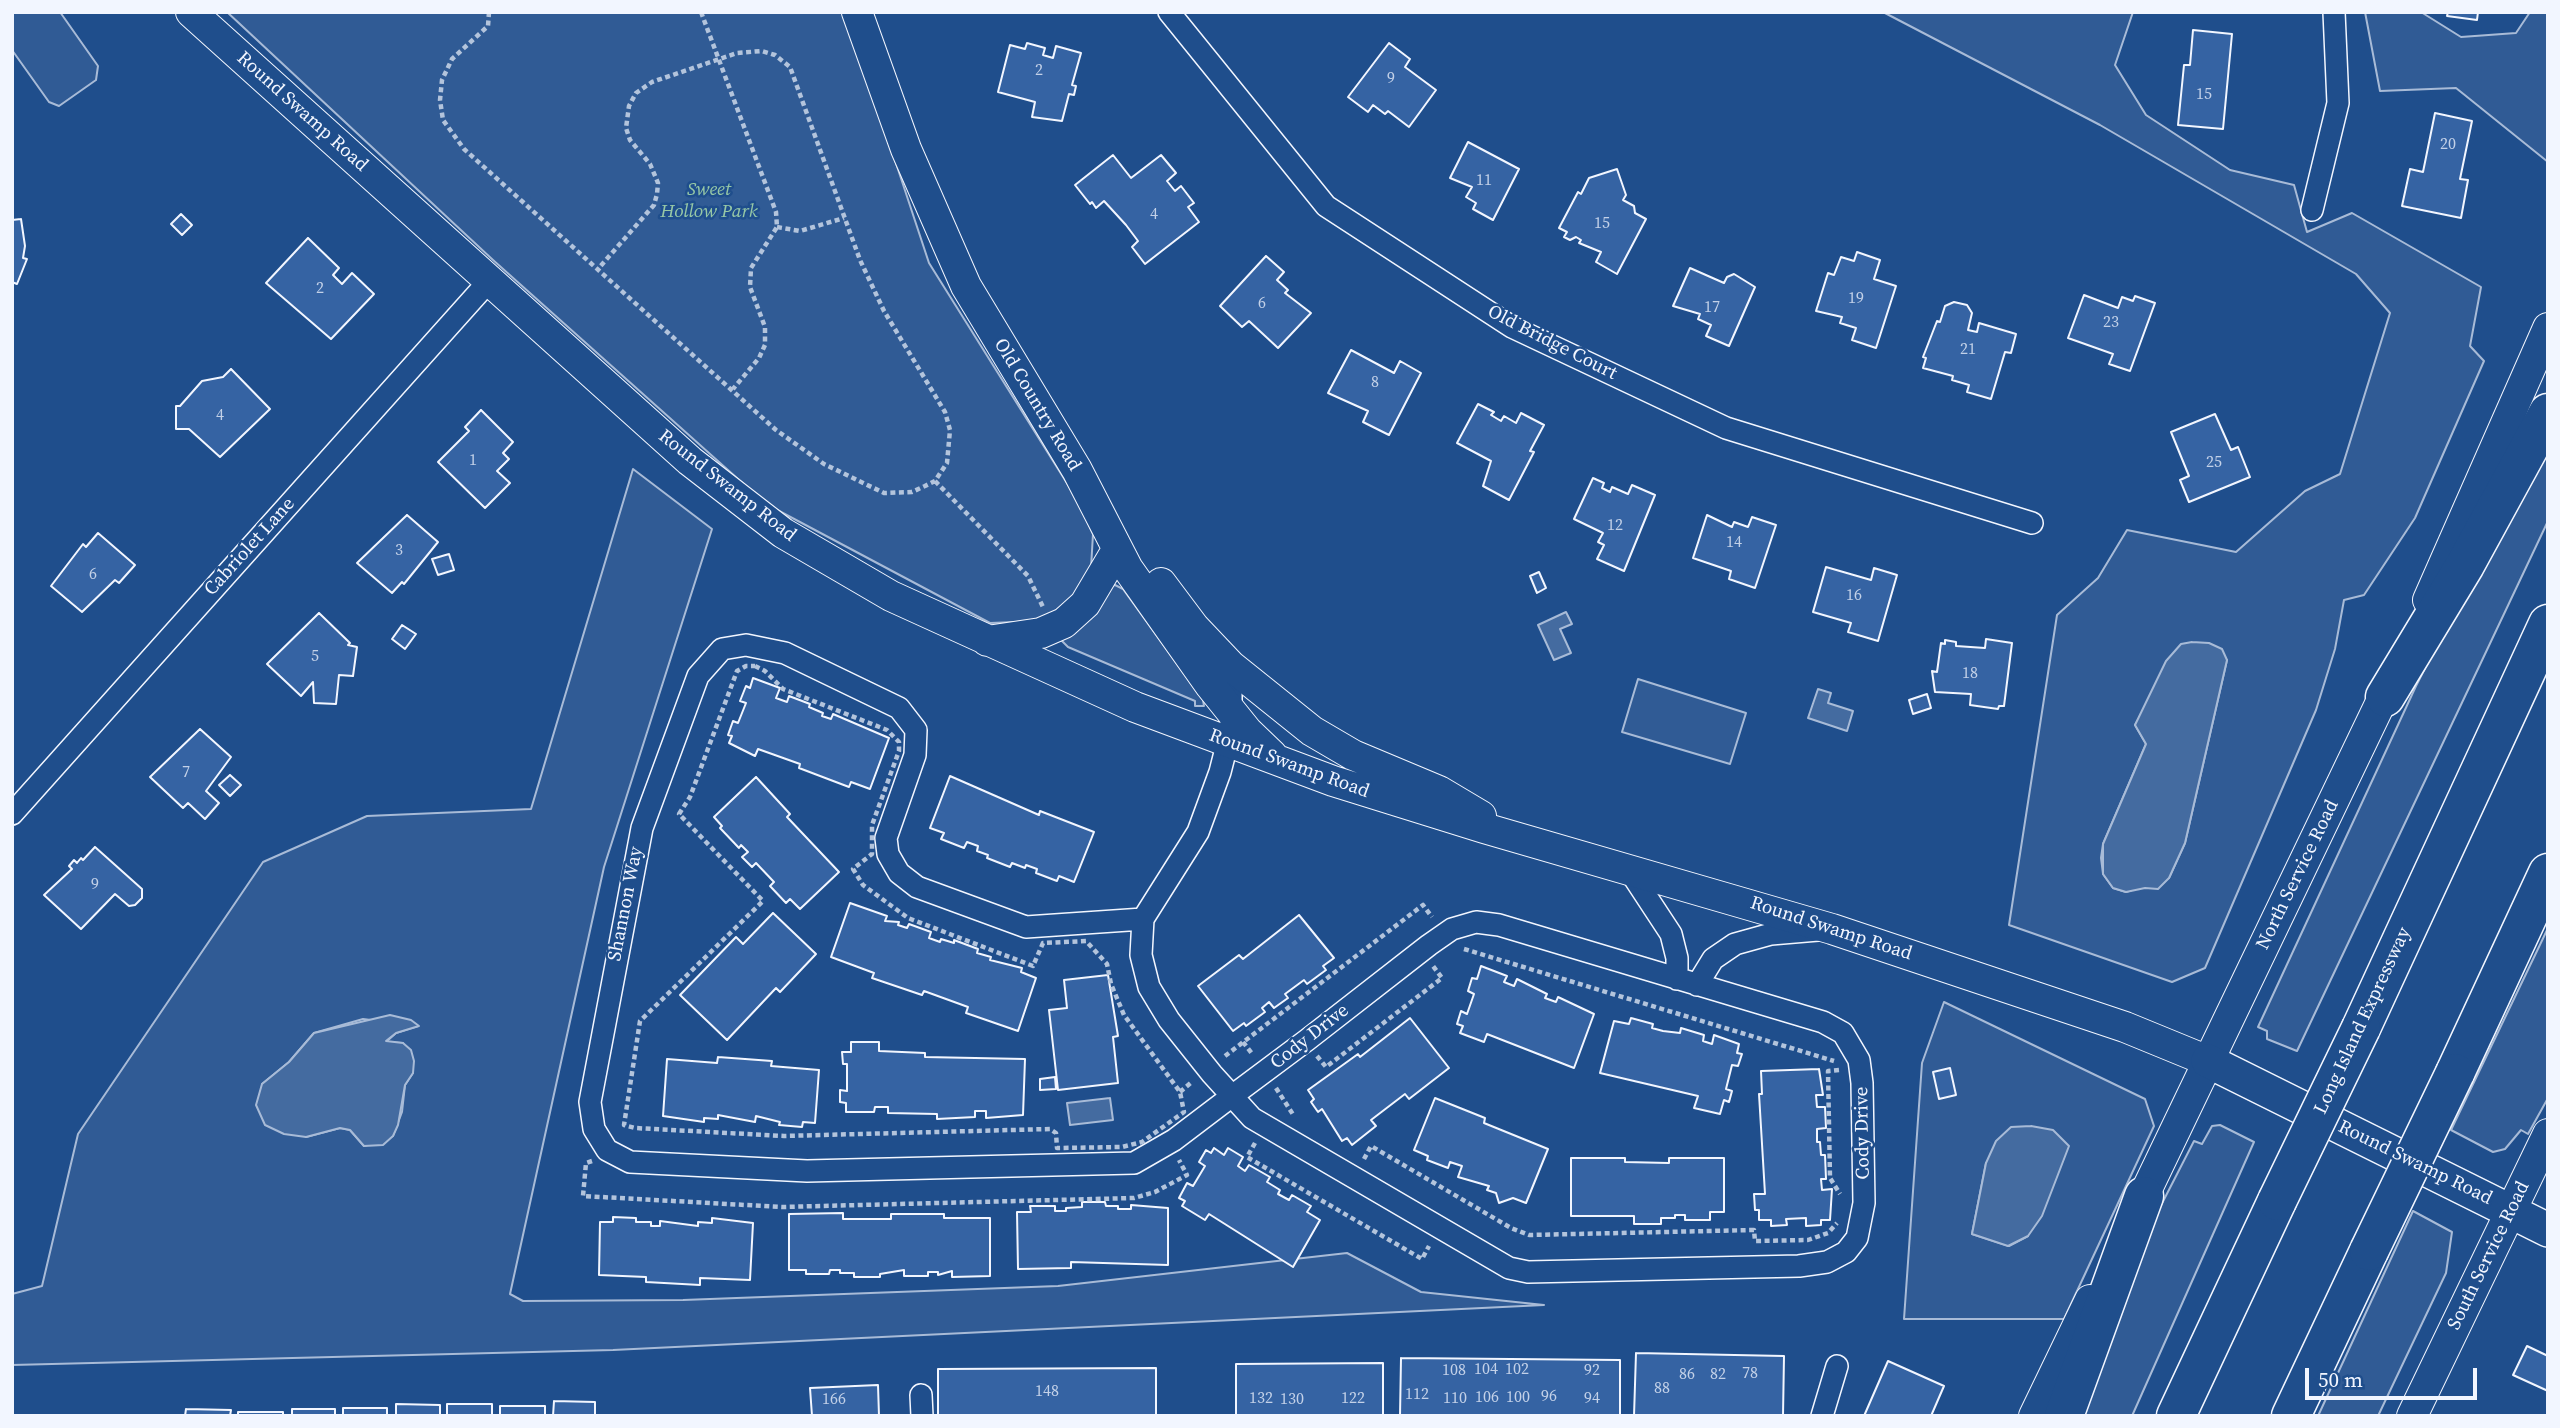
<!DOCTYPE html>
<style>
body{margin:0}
#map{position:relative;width:2560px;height:1428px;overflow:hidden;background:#1f4e8c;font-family:"Source Serif 4",serif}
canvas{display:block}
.frame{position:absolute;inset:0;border:14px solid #f2f6ff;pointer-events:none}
.scale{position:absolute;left:2305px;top:1368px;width:172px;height:32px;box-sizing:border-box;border:4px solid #f2f6ff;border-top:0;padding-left:9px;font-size:21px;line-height:24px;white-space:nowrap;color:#f2f6ff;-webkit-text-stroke:5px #1f4e8c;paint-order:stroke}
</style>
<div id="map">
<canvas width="2560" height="1428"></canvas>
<div class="frame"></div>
<div class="scale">50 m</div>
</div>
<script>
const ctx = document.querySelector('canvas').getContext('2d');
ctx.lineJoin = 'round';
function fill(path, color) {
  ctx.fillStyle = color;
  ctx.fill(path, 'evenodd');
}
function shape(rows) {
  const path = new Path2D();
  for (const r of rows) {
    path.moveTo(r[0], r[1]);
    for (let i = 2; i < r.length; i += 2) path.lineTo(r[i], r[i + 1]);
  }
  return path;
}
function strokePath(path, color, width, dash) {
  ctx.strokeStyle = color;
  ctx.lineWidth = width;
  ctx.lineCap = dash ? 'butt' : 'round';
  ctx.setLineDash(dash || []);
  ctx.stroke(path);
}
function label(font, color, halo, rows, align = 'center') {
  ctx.font = font + ' "Source Serif 4",serif';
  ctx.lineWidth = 5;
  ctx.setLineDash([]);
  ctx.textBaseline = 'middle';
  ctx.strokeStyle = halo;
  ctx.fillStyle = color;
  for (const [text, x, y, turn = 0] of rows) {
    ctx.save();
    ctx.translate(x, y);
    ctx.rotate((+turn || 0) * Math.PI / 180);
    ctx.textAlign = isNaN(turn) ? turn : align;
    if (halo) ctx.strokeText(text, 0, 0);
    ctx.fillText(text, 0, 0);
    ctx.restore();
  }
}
const built = shape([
 [12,12,60,12,98,66,96,80,59,106,49,102,12,50,12,12],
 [227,12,846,12,929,263,1080,504,1093,534,1091,568,1070,600,1041,621,990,623,766,504,493,260,227,12],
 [1883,12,2133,12,2115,65,2146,115,2230,170,2294,185,2307,232,2352,213,2481,287,2470,346,2484,361,2415,518,2364,595,2344,600,2335,649,2316,710,2205,968,2172,982,2009,925,2057,615,2098,578,2127,530,2236,552,2305,491,2340,474,2390,313,2356,274,2100,125,1883,12],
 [2227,660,2185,843,2169,878,2126,892,2113,888,2103,874,2101,858,2103,844,2146,744,2135,725,2143,711,2227,660],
 [2365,12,2421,12,2461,37,2516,33,2530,12,2548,12,2548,162,2456,88,2380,91,2365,12],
 [2548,433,2548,521,2297,1051,2267,1039,2267,1031,2258,1027,2416,686,2522,477,2548,433],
 [633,469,712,529,604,867,510,1294,523,1301,683,1300,1058,1286,1347,1253,1421,1292,1544,1305,613,1350,12,1365,12,1294,42,1286,78,1134,263,862,367,816,531,809,633,469],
 [363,1019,418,1026,396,1033,386,1042,403,1043,413,1073,405,1085,402,1112,393,1136,364,1146,350,1130,340,1128,306,1137,262,1084,289,1062,314,1033,363,1019],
 [1115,585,1123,589,1203,700,1204,706,1195,706,1195,701,1068,647,1060,639,1108,586,1115,585],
 [1638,679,1746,713,1730,764,1622,732,1638,679],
 [2548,928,2548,1098,2528,1134,2521,1130,2505,1149,2493,1152,2451,1130,2548,928],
 [1944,1002,2145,1099,2154,1126,2064,1319,1904,1319,1922,1063,1944,1002],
 [1986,1163,2028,1236,2009,1246,1972,1234,1986,1163],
 [2220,1125,2254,1142,2132,1416,2075,1416,2154,1219,2194,1141,2202,1144,2212,1126,2220,1125],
 [2413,1211,2452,1232,2446,1273,2378,1416,2318,1416,2413,1211]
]);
const water = shape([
 [1566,612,1572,624,1560,629,1571,653,1554,660,1538,625,1566,612],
 [2192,642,2209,643,2222,649,2227,660,2185,843,2169,878,2158,889,2145,888,2126,892,2113,888,2103,874,2103,844,2146,744,2135,725,2166,661,2181,644,2192,642],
 [1818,689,1831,693,1828,703,1853,711,1847,731,1808,718,1818,689],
 [390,1015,411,1020,419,1026,396,1033,386,1041,403,1043,411,1050,414,1061,413,1073,405,1085,398,1125,393,1136,383,1145,364,1146,350,1130,340,1128,306,1137,284,1134,265,1125,256,1105,262,1084,289,1062,314,1033,390,1015],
 [1110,1098,1113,1120,1070,1125,1067,1103,1110,1098],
 [2031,1126,2053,1130,2069,1146,2042,1216,2028,1236,2008,1246,1972,1234,1986,1163,1996,1141,2011,1127,2031,1126]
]);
const building = shape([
 [2448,12,2478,12,2477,20,2447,16,2448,12],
 [2193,30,2232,34,2223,129,2178,125,2184,65,2190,65,2193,30],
 [1027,43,1045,48,1043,55,1053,58,1056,46,1081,53,1072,85,1076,86,1074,95,1069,94,1062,121,1032,117,1035,102,998,92,1010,45,1025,49,1027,43],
 [1389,43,1410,59,1405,67,1436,90,1409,127,1388,111,1385,114,1373,105,1368,112,1348,97,1389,43],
 [2435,113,2472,121,2460,179,2468,180,2461,218,2402,206,2410,169,2423,172,2435,113],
 [1468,142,1519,169,1493,220,1473,209,1476,203,1466,197,1472,187,1450,178,1468,142],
 [1113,155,1131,178,1161,155,1176,173,1167,181,1175,191,1181,186,1194,203,1188,207,1199,222,1145,264,1132,247,1138,241,1126,225,1104,201,1096,208,1092,202,1090,204,1075,185,1113,155],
 [1617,169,1626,195,1623,200,1634,206,1635,213,1646,219,1617,274,1596,262,1601,252,1579,243,1581,240,1576,237,1570,240,1564,237,1567,232,1559,228,1578,192,1581,194,1589,178,1617,169],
 [181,214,192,225,182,235,171,224,181,214],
 [21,219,25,246,23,258,27,259,17,284,12,282,12,220,21,219],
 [308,238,339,268,333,275,342,284,352,273,374,294,331,339,266,283,308,238],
 [1857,252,1880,260,1874,279,1896,286,1876,348,1852,340,1856,328,1840,323,1842,317,1816,311,1828,273,1834,275,1841,257,1854,261,1857,252],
 [1266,256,1284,272,1277,280,1288,290,1285,293,1311,313,1278,348,1249,321,1242,327,1220,306,1266,256],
 [1690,268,1724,283,1727,277,1734,274,1755,287,1729,346,1706,336,1711,325,1698,319,1700,314,1673,306,1690,268],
 [2084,295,2118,308,2122,297,2133,301,2135,296,2155,303,2130,371,2109,364,2113,354,2068,338,2084,295],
 [1954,302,1967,305,1972,313,1968,330,1977,332,1979,323,2016,334,2011,353,2005,352,1991,399,1967,392,1969,385,1952,380,1953,376,1923,368,1926,358,1923,357,1937,321,1940,322,1945,306,1954,302],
 [1351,350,1394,373,1400,361,1421,373,1389,435,1363,422,1368,411,1328,393,1351,350],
 [231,369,270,409,220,457,189,429,176,429,176,406,180,406,202,381,223,377,231,369],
 [1478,404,1494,412,1491,415,1501,421,1504,416,1516,423,1521,413,1544,425,1530,451,1534,452,1509,500,1483,486,1491,461,1457,443,1478,404],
 [481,410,513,442,503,453,509,459,497,471,510,483,485,508,438,462,469,431,465,427,481,410],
 [2215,414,2231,450,2238,447,2250,477,2189,502,2180,480,2189,476,2171,432,2215,414],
 [1593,478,1604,483,1602,488,1610,492,1612,487,1628,494,1632,485,1655,495,1624,571,1597,559,1604,545,1598,542,1603,533,1574,519,1593,478],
 [407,515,438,542,404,584,402,582,392,593,357,563,407,515],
 [1707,515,1732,527,1734,522,1748,527,1752,517,1776,525,1755,588,1729,579,1731,571,1693,558,1707,515],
 [98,533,135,565,119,583,115,580,82,612,51,586,83,544,86,547,98,533],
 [449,554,454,570,438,575,432,559,449,554],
 [1826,567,1871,580,1874,568,1897,575,1878,641,1848,632,1851,623,1813,612,1826,567],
 [1539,572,1546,588,1537,593,1530,576,1539,572],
 [319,613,350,643,348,645,357,647,353,676,339,675,336,704,314,703,313,682,301,696,267,664,319,613],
 [402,625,416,634,405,649,392,639,402,625],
 [1986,639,2012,643,2004,706,1999,706,1998,709,1970,705,1971,694,1935,692,1932,671,1937,672,1941,643,1945,644,1945,640,1956,642,1956,646,1985,648,1986,639],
 [753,678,780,688,776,698,787,702,789,696,810,704,809,707,823,713,822,716,831,719,833,714,889,738,870,789,851,782,849,787,799,768,800,764,758,749,755,756,729,743,732,736,728,735,733,721,738,723,746,703,740,701,746,686,750,688,753,678],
 [1927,694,1931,708,1913,714,1909,700,1927,694],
 [200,729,231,757,206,791,219,803,205,819,188,803,183,808,150,777,200,729],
 [230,775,241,785,230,796,219,785,230,775],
 [950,776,1039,815,1040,811,1094,832,1074,882,1059,876,1057,881,1036,873,1037,869,1026,865,1025,868,1012,863,1010,867,987,858,988,855,977,851,978,846,967,842,964,848,941,839,944,833,930,828,950,776],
 [756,777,790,814,787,817,839,872,800,909,790,899,786,903,770,886,774,882,756,863,752,867,742,857,748,852,741,845,739,848,720,828,722,826,714,817,756,777],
 [95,847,142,889,142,898,135,905,129,906,115,894,81,929,44,895,72,869,69,866,74,860,77,863,81,858,83,860,95,847],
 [850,903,887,916,885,921,899,922,898,925,907,928,909,924,931,932,929,938,940,942,941,939,954,943,954,940,978,949,977,953,991,957,990,960,1022,968,1021,972,1036,978,1018,1031,966,1013,968,1007,924,991,922,995,872,978,874,973,831,957,850,903],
 [773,913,816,954,780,992,776,988,727,1040,680,995,736,937,743,944,773,913],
 [1299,915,1334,958,1323,966,1326,970,1307,984,1304,980,1285,994,1288,998,1274,1008,1269,1002,1262,1008,1265,1012,1246,1026,1244,1023,1233,1031,1198,986,1239,955,1243,959,1299,915],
 [1481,966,1507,976,1504,982,1514,986,1517,979,1547,994,1545,998,1556,1002,1558,997,1594,1014,1574,1068,1487,1034,1484,1042,1460,1033,1463,1026,1457,1024,1461,1011,1467,1014,1474,994,1468,991,1472,978,1477,979,1481,966],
 [1108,975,1118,1036,1113,1037,1118,1083,1058,1090,1049,1010,1067,1008,1064,980,1108,975],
 [1410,1018,1449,1068,1409,1099,1405,1094,1371,1120,1376,1126,1352,1145,1347,1138,1342,1141,1322,1109,1318,1112,1311,1102,1314,1099,1308,1090,1358,1054,1360,1057,1410,1018],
 [1631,1018,1653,1024,1652,1028,1663,1031,1680,1033,1681,1028,1704,1035,1703,1041,1712,1044,1714,1035,1739,1044,1737,1053,1742,1054,1738,1066,1732,1065,1726,1089,1732,1091,1729,1102,1724,1100,1720,1114,1694,1108,1698,1096,1600,1073,1614,1021,1629,1024,1631,1018],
 [851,1042,879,1042,879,1051,925,1053,925,1057,1025,1059,1023,1115,986,1118,986,1111,975,1111,975,1117,937,1119,937,1114,888,1113,888,1107,875,1107,874,1112,846,1112,846,1103,840,1102,840,1090,847,1091,847,1064,843,1064,842,1052,851,1052,851,1042],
 [718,1057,772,1061,771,1066,819,1070,815,1123,803,1122,802,1127,779,1125,780,1122,756,1116,755,1122,718,1115,718,1119,704,1118,704,1122,663,1116,667,1059,717,1063,718,1057],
 [1950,1068,1956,1095,1939,1099,1933,1072,1950,1068],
 [1819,1069,1823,1095,1816,1095,1817,1107,1825,1107,1826,1128,1817,1129,1817,1142,1820,1142,1821,1155,1825,1155,1826,1179,1821,1179,1822,1190,1832,1189,1830,1220,1821,1220,1821,1225,1806,1226,1806,1218,1786,1219,1787,1225,1771,1226,1771,1220,1759,1220,1759,1210,1755,1210,1754,1194,1765,1194,1759,1094,1762,1094,1761,1071,1819,1069],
 [1055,1077,1056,1089,1040,1090,1040,1079,1055,1077],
 [1435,1098,1485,1118,1484,1123,1548,1149,1526,1203,1513,1198,1499,1203,1496,1193,1487,1190,1489,1186,1458,1177,1462,1166,1450,1162,1448,1168,1427,1160,1428,1156,1414,1150,1435,1098],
 [1214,1148,1224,1155,1228,1148,1243,1157,1238,1166,1245,1171,1249,1165,1270,1177,1267,1182,1280,1190,1278,1194,1289,1200,1292,1195,1311,1206,1307,1212,1320,1220,1293,1267,1209,1214,1205,1220,1182,1206,1185,1201,1179,1198,1187,1183,1193,1186,1205,1166,1199,1162,1206,1150,1211,1153,1214,1148],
 [1571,1158,1625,1158,1625,1162,1669,1163,1669,1158,1724,1158,1724,1212,1710,1212,1710,1220,1685,1220,1685,1215,1675,1215,1675,1218,1661,1218,1661,1224,1634,1224,1634,1216,1571,1216,1571,1158],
 [1082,1202,1105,1202,1106,1206,1118,1206,1118,1209,1131,1209,1131,1205,1168,1208,1168,1265,1071,1262,1071,1268,1018,1269,1017,1212,1031,1212,1030,1206,1055,1206,1055,1211,1066,1211,1066,1208,1082,1207,1082,1202],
 [843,1213,843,1219,891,1219,891,1214,944,1214,944,1218,990,1218,990,1276,952,1277,952,1271,938,1275,938,1272,928,1272,928,1276,904,1276,904,1270,880,1274,880,1277,854,1277,854,1273,840,1273,840,1270,830,1270,829,1274,806,1274,806,1270,789,1270,789,1214,843,1213],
 [613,1217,636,1218,636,1222,651,1222,651,1226,660,1226,660,1221,698,1226,698,1222,712,1223,712,1218,753,1223,750,1280,700,1278,700,1285,646,1282,646,1277,599,1275,600,1222,613,1222,613,1217],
 [2527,1346,2548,1356,2548,1391,2513,1375,2527,1346],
 [1636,1353,1784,1356,1783,1416,1634,1416,1636,1353],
 [1401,1358,1620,1360,1620,1416,1400,1416,1401,1358],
 [1888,1361,1944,1386,1931,1416,1864,1416,1888,1361],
 [1383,1363,1383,1416,1236,1416,1236,1364,1383,1363],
 [1156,1368,1156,1416,938,1416,938,1369,1156,1368],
 [878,1385,879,1416,812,1416,810,1388,878,1385],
 [554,1401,595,1402,595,1416,553,1416,554,1401],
 [396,1404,440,1405,440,1416,396,1416,396,1404],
 [447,1404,492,1404,492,1416,447,1416,447,1404],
 [500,1406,545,1406,545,1416,500,1416,500,1406],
 [343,1408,387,1408,387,1416,343,1416,343,1408],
 [186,1409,231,1410,230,1416,185,1416,186,1409],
 [292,1409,335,1409,335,1416,292,1416,292,1409],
 [238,1412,283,1412,283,1416,238,1416,238,1412]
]);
const path = shape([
 [489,12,488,26,452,59,442,80,440,100,443,120,464,149,776,430,824,464,884,493,912,492,925,486,935,481,947,463,950,430,945,412,884,311,860,260,790,67,775,55,762,51,737,53,652,82,636,93,629,106,626,128,630,140,650,164,658,183,657,194,654,205,598,269],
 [701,12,776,212,777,227,751,268,750,287,765,327,765,345,759,358,733,389],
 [777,227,800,231,844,218],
 [935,481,1028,576,1043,607],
 [755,666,765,671,783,689,887,730,899,742,899,751,872,825,872,854,853,869,863,885,908,918,1033,966,1043,943,1086,941,1107,964,1111,984,1124,1015,1180,1092,1184,1112,1142,1142,1122,1147,1057,1148,1056,1133,1050,1129,784,1136,635,1128,624,1125,640,1021,763,901,679,814,690,797,737,671,746,666,755,666],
 [1464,949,1834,1061],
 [1243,1042,1253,1055],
 [1225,1056,1423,905,1432,917],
 [1317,1056,1326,1067,1442,978,1433,966],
 [1839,1070,1828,1071,1830,1178,1840,1194],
 [1276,1088,1294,1116],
 [1180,1092,1193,1081],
 [1255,1143,1247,1157,1422,1259,1429,1246],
 [1364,1159,1371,1146,1511,1228,1529,1235,1754,1230,1755,1241,1808,1240,1828,1233,1837,1223],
 [592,1161,586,1163,583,1196,782,1207,1134,1198,1155,1192,1187,1175,1179,1160]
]);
const street = shape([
 [1169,12,1326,206,1512,327,1726,428,2032,523],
 [2312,210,2338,103,2334,12],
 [12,814,489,281],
 [1627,867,1671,934,1677,958,1677,979],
 [1143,919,1026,927,917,887,899,873,888,854,886,838,915,755,916,730,899,708,785,653,746,645,722,649,698,676,642,828,590,1102,594,1129,607,1150,630,1162,807,1171,1134,1163,1174,1140,1232,1096,1307,1040,1429,945,1452,929,1476,922,1499,925,1823,1022,1843,1033,1859,1060,1862,1083,1864,1203,1857,1238,1846,1252,1827,1262,1799,1266,1528,1272,1509,1268,1252,1118,1212,1074,1208,1069,1169,1020,1149,987,1141,955,1143,919,1198,832,1220,772,1231,729,1231,666],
 [1697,985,1713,959,1735,944,1771,934,1818,930],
 [921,1395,922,1416],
 [1822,1416,1837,1366]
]);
const secondary = shape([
 [191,12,690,461,783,533,891,596,1135,707,1333,781,1484,828,1832,929,2125,1027,2208,1061],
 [857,12,906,149,966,286,1077,470,1128,569,1210,685,1247,731,1272,755],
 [1161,583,1194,627,1231,666,1312,731,1353,755,1439,791,1481,816],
 [2428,600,2548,328],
 [987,641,1041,633,1064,623,1085,604,1117,550],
 [2134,1216,2393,677],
 [2034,1416,2090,1300],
 [2412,1416,2548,1134]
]);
const primary = shape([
 [2208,1061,2548,1230]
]);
const highway = shape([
 [2385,697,2465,565,2548,413],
 [2361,1028,2548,624],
 [2455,1073,2548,873],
 [2064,1416,2144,1196],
 [2176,1416,2277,1201],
 [2291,1416,2369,1251]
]);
const highwayBridge = shape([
 [2277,1201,2361,1028],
 [2369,1251,2455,1073]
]);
const numberNames = [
 ["2",1039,71],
 ["9",1391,79],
 ["15",2204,95],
 ["20",2448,145],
 ["11",1484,181],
 ["4",1154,215],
 ["15",1602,224],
 ["2",320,289],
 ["19",1856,299],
 ["6",1262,304],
 ["17",1712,308],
 ["23",2111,323],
 ["21",1968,350],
 ["8",1375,383],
 ["4",220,416],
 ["1",473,461],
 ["25",2214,463],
 ["12",1615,526],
 ["14",1734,543],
 ["3",399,551],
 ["6",93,575],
 ["16",1854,596],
 ["5",315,657],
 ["18",1970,674],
 ["7",186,773],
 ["9",95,885],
 ["104",1486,1370],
 ["102",1517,1370],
 ["108",1454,1371],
 ["92",1592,1371],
 ["78",1750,1374],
 ["86",1687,1375],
 ["82",1718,1375],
 ["88",1662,1389],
 ["148",1047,1392],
 ["112",1417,1395],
 ["96",1549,1397],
 ["106",1487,1398],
 ["100",1518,1398],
 ["132",1261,1399],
 ["122",1353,1399],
 ["110",1455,1399],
 ["94",1592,1399],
 ["166",834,1400],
 ["130",1292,1400]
];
const streetNames = [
 ["Round Swamp Road",302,112,42],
 ["Old Bridge Court",1552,343,27],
 ["Old Country Road",1037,405,59],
 ["Round Swamp Road",727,486,38],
 ["Cabriolet Lane",250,547,-48],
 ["Round Swamp Road",1289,764,20],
 ["North Service Road",2298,875,-64],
 ["Shannon Way",626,904,-79],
 ["Round Swamp Road",1831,929,18],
 ["Long Island Expressway",2363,1021,-65],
 ["Cody Drive",1310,1037,-38],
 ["Cody Drive",1863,1133,-91],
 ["Round Swamp Road",2415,1163,26],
 ["South Service Road",2489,1256,-64]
];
const parkNames = [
 ["Sweet",709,190],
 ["Hollow Park",709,212]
];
fill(built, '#305b95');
strokePath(built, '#a8bbd7', 2);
fill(water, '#446ba0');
strokePath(water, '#a8bbd7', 2);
fill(building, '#3563a3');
strokePath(building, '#f2f6ff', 2);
strokePath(street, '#f2f6ff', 24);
strokePath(secondary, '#f2f6ff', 32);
strokePath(primary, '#f2f6ff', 36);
strokePath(highway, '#f2f6ff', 41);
strokePath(path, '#b3c4dc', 4.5, [5, 3.5]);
strokePath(street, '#1f4e8c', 21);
strokePath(secondary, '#1f4e8c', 30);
strokePath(primary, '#1f4e8c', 33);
strokePath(highway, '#1f4e8c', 38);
strokePath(highwayBridge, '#f2f6ff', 41, []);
strokePath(highwayBridge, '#1f4e8c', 38);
label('16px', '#c3d1e8', null, numberNames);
label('19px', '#f2f6ff', '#1f4e8c', streetNames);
label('italic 19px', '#97c8a6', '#1f4e8c', parkNames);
</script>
